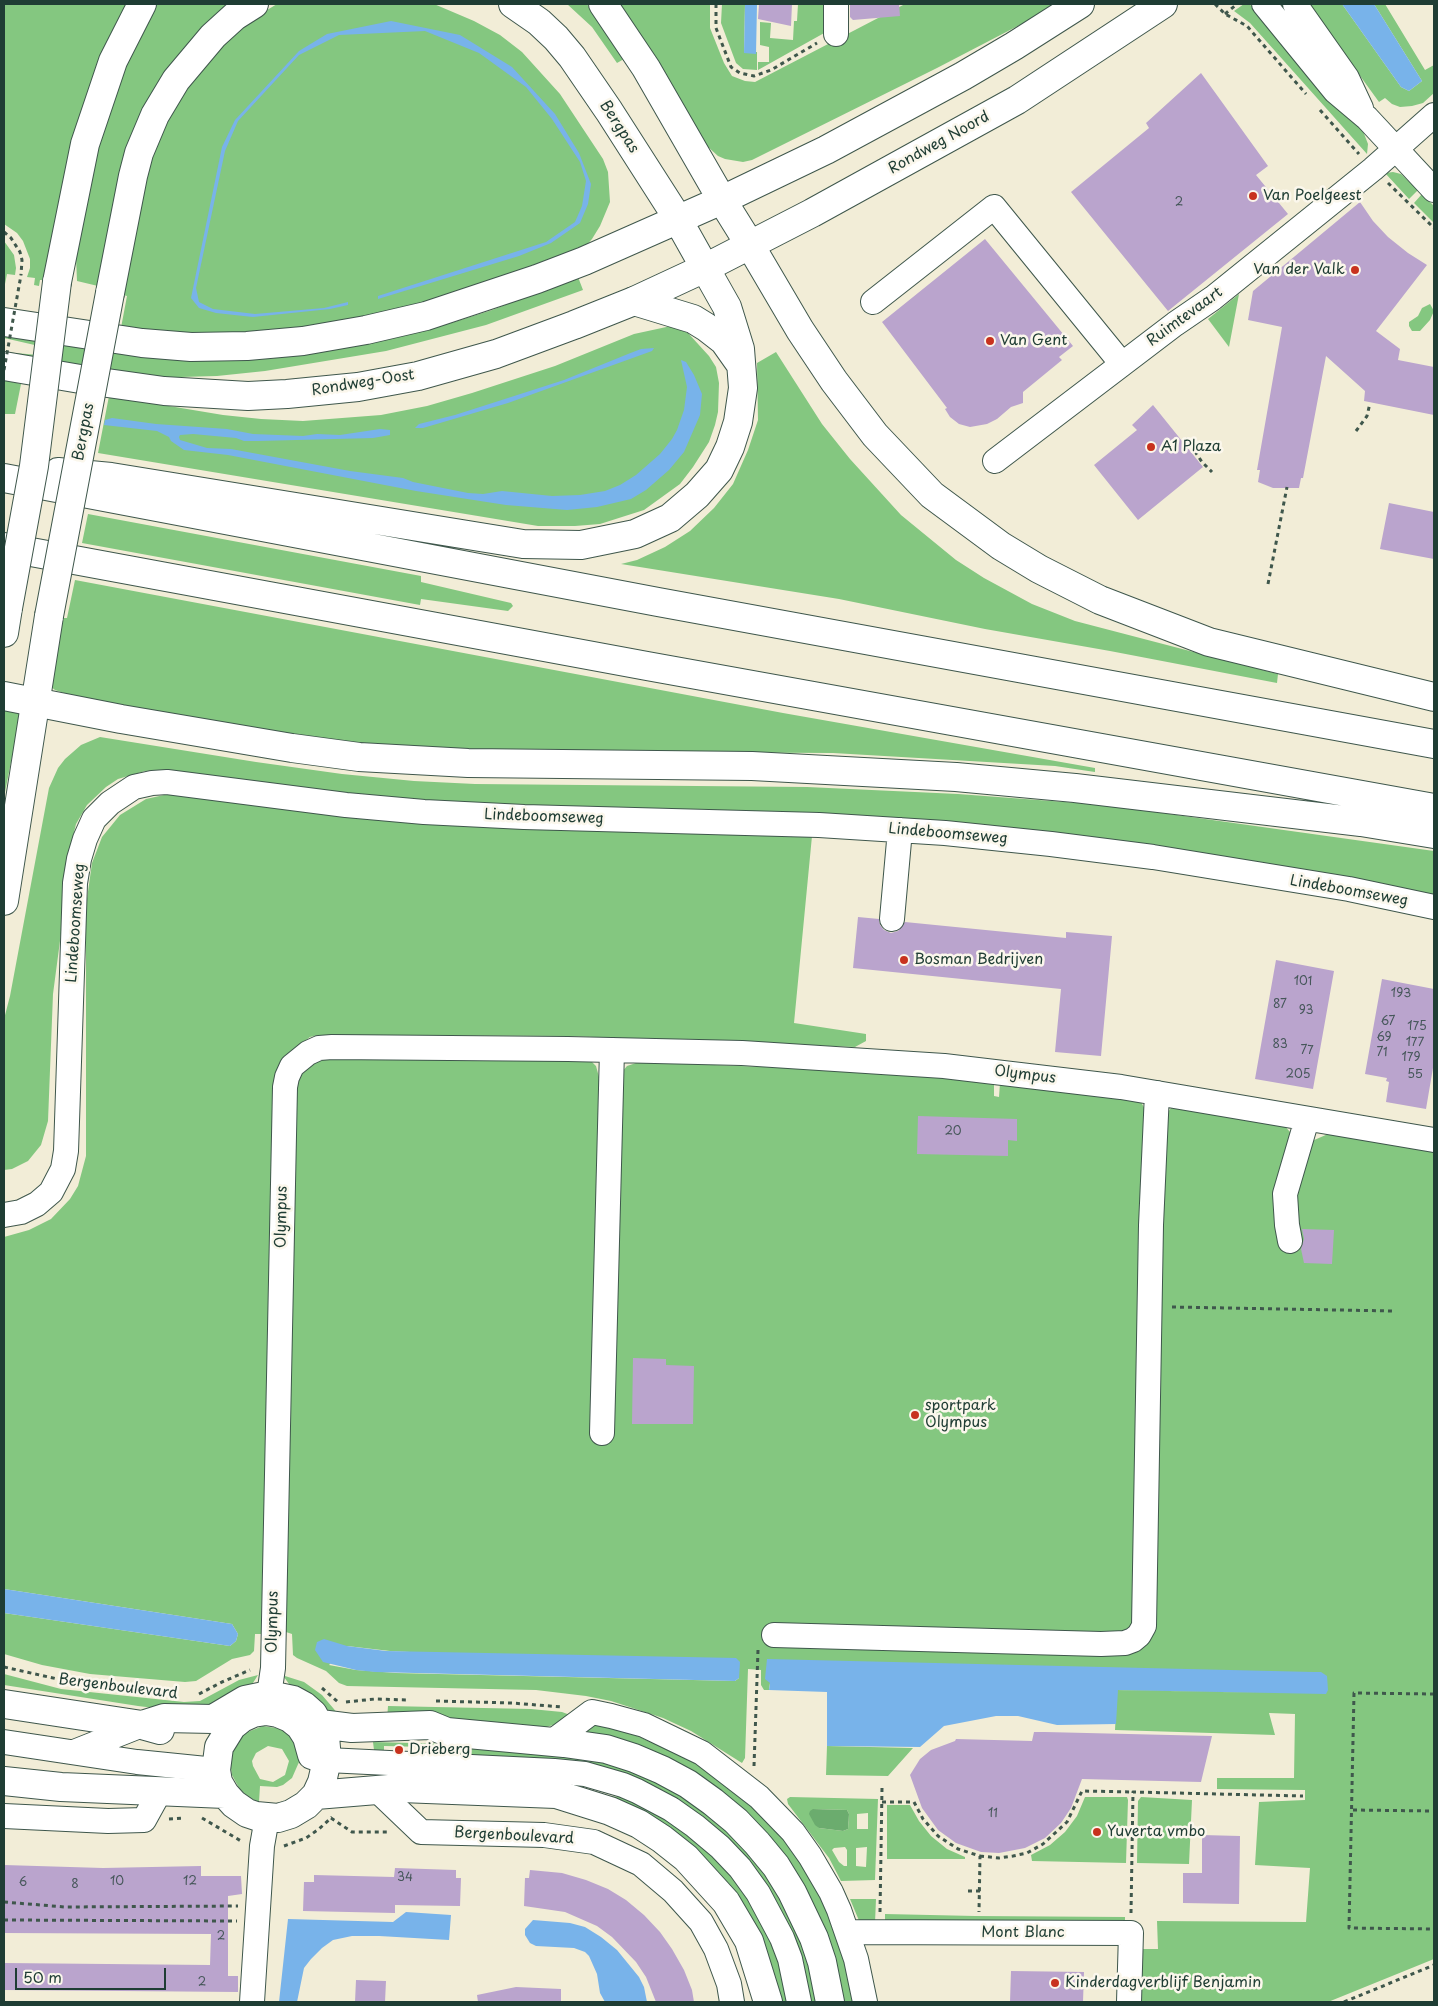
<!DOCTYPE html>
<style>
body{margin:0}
#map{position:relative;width:1438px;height:2006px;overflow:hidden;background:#f2edd7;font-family:"Playpen Sans",sans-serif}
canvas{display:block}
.frame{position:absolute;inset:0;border:5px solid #1f3d34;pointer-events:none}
.scale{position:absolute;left:15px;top:1968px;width:151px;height:22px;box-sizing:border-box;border:2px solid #1f3d34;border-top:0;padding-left:6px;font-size:15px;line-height:18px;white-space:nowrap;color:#1f3d34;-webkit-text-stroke:4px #fbf7ec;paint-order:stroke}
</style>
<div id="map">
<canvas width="1438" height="2006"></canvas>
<div class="frame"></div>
<div class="scale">50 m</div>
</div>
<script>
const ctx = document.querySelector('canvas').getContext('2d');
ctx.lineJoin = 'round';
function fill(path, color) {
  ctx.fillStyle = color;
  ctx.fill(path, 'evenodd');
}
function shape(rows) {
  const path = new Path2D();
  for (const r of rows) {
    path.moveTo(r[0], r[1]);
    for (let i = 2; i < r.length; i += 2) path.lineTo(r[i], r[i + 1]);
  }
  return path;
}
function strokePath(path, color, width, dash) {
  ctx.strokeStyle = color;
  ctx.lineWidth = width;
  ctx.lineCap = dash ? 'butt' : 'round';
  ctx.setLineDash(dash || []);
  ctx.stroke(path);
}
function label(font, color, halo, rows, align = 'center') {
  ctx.font = font + ' "Playpen Sans",sans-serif';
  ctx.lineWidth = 5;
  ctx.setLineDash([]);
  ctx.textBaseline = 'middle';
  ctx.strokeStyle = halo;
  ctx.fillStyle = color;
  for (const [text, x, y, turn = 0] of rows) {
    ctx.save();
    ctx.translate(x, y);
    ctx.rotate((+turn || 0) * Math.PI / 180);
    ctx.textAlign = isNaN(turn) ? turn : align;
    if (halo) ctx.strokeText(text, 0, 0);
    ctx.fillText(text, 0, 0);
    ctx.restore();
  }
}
const green = shape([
 [4,4,128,4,45,280,40,280,39,286,34,285,35,278,27,277,30,268,30,259,23,241,17,233,4,224],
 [157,4,228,4,195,35,163,77,98,286,77,281,76,257,91,167,111,91,151,13],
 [277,4,434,4,474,21,500,35,522,52,560,94,603,159,608,172,610,202,600,226,592,239,585,247,570,256,388,314,228,340,120,333,127,296,123,295,141,193,162,130,177,102,208,58,249,21],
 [567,4,587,4,624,59,617,63,592,27],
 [618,4,710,4,710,28,724,63,732,76,745,81,755,82,905,4,1060,4,937,68,752,160,743,162,725,159,718,156,707,146],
 [722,4,745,4,744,53,757,52,757,70,743,69,736,63,721,23],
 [798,4,827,4,826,32,758,70,758,62,769,62,769,47,760,45,760,22,771,23,770,38,793,40,794,21,797,21],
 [1244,4,1249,4,1253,7,1363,131,1368,144,1367,154,1250,23,1234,11],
 [1308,4,1342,4,1401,87,1409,91,1422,81,1374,4,1385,4,1425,70,1434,65,1434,93,1423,103,1412,106,1400,107,1392,104,1385,98,1379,102],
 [1393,172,1401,174,1418,190,1409,199,1385,173],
 [1422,194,1434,206,1434,223,1414,203],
 [4,241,14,255,16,268,15,275,7,274,4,289],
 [578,277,583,290,486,325,386,351,265,371,217,376,145,378,4,355,4,352,61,357,62,355,39,346,4,338,4,335,121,353,234,360,267,359,316,353,379,341,451,323,492,310],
 [1239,294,1229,347,1208,319],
 [1430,304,1434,311,1430,320,1420,331,1412,331,1409,326,1409,322,1418,316,1422,308],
 [671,326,688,333,709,356,716,367,719,383,718,412,715,425,709,442,693,467,680,484,644,510,600,524,575,526,538,526,98,453,109,396,223,415,261,419,303,421,381,415,427,406,472,393,555,366,634,334],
 [776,352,822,424,850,459,901,515,956,560,984,578,1032,604,1075,621,1278,674,1277,683,1110,651,985,629,839,599,621,564,637,560,665,547,690,531,714,508,733,484,748,450,758,420,757,363],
 [4,380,21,384,15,414,4,414],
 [88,514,421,576,421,582,511,603,513,606,508,611,421,599,420,605,82,543],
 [75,580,783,713,1095,768,1095,772,1055,766,833,753,449,751,344,742,261,732,79,698,55,690,50,686,58,635,64,618,67,618],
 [4,706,22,707,4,797],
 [100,737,256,762,342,774,414,781,475,784,807,787,958,794,1105,805,1434,851,1434,895,1350,880,525,808,348,796,189,773,160,770,145,771,118,779,106,787,87,805,76,824,69,853,65,903,53,994,48,1121,41,1145,28,1161,12,1169,4,1170,4,1019,10,996,49,788,58,768,65,759,81,745],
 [164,795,187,795,812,836,794,1023,866,1034,866,1041,855,1047,569,1036,318,1035,310,1037,301,1044,281,1063,275,1074,261,1634,255,1634,254,1651,250,1655,232,1659,196,1681,185,1682,90,1674,42,1665,4,1654,4,1613,230,1646,236,1641,238,1634,232,1624,4,1589,4,1237,29,1230,51,1219,70,1199,78,1186,86,1156,86,906,92,863,102,837,120,815,146,799],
 [323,1058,591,1061,596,1066,599,1077,622,1078,622,1072,627,1066,639,1062,916,1073,994,1083,994,1096,999,1097,1000,1083,1135,1099,1141,1102,1146,1111,1168,1112,1171,1108,1283,1124,1290,1132,1291,1138,1312,1141,1328,1134,1434,1152,1434,1959,1328,2002,1137,2002,1139,1949,1158,1949,1157,1921,1306,1922,1310,1868,1255,1865,1259,1802,1305,1800,1305,1790,1217,1789,1217,1778,1294,1778,1295,1714,1269,1713,1275,1735,1115,1730,1117,1690,1326,1694,770,1683,769,1690,764,1690,761,1685,761,1670,748,1669,745,1758,742,1763,691,1731,663,1718,611,1701,586,1696,536,1690,347,1686,339,1683,326,1671,297,1658,293,1655,292,1634,286,1632,295,1093,299,1076,304,1070],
 [347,1646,390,1651,739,1669,739,1678,735,1681,396,1673,356,1670,329,1665],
 [4,1674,61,1689,184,1702,200,1701,239,1680,258,1675,251,1686,195,1713,138,1706,4,1685],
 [285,1676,304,1682,322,1695,339,1715,337,1718,294,1691,284,1677],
 [388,1706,531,1709,562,1712,570,1715,560,1723,543,1728,387,1720],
 [591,1722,637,1736,688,1759,735,1790,776,1830,794,1852,823,1901,844,1954,854,2002,836,2002,762,1839,577,1736],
 [263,1726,282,1729,292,1737,299,1753,299,1762,292,1778,283,1785,277,1787,260,1786,259,1802,248,1797,239,1788,232,1775,230,1762,233,1751,238,1741,245,1733],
 [268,1746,282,1749,289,1761,285,1775,273,1782,260,1779,253,1766,252,1761,256,1753],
 [373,1742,490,1745,604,1754,710,1807,787,1895,824,2002,810,2002,793,1939,666,1795,449,1759,449,1753,426,1747,384,1746,384,1750,374,1750],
 [827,1746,913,1748,888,1776,826,1775],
 [593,1795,621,1797,654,1811,709,1851,746,1892,778,1953,789,2002,771,2002,729,1895],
 [790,1797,878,1799,875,1880,841,1881,829,1858,788,1804,787,1799],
 [813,1809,847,1810,849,1814,848,1829,843,1831,819,1828],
 [868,1813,868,1829,857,1829,857,1814],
 [845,1847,847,1850,847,1866,844,1866,839,1862,832,1850,834,1848],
 [867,1847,866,1867,856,1866,856,1848],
 [1085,1797,1127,1797,1128,1800,1126,1863,1032,1861,1031,1855,1050,1845,1065,1832,1077,1816],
 [1141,1797,1192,1800,1189,1864,1137,1863,1138,1801],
 [887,1805,910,1805,919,1821,931,1836,947,1849,965,1857,965,1859,887,1859],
 [850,1899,876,1899,875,1923,860,1923],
 [885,1914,975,1916,1125,1917,1125,1923,885,1923]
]);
const forest = shape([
 [813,1809,847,1810,849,1814,848,1829,843,1831,819,1828,815,1825,809,1814,810,1811]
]);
const water = shape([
 [745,4,757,4,756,54,744,53],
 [1342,4,1374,4,1422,81,1409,91,1401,87],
 [391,21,460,35,512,67,555,114,579,153,591,184,588,204,580,223,551,243,519,256,378,299,378,296,546,242,575,222,582,206,586,181,580,162,552,119,526,87,479,53,425,31,339,35,299,55,238,121,225,151,196,288,199,302,213,309,255,314,324,308,348,302,348,305,330,309,253,317,216,313,199,308,191,298,222,147,235,120,299,51,327,34],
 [654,348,652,351,508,403,423,428,415,428,419,424,455,415,564,380,628,354,641,349],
 [681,360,686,362,694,375,702,394,700,415,684,452,669,470,646,490,631,499,597,507,567,510,506,505,416,491,228,455,184,450,171,441,169,437,157,431,104,425,105,420,112,418,156,424,227,429,253,434,303,436,317,434,340,435,380,429,390,430,390,435,373,438,258,441,244,441,236,438,193,434,180,435,179,437,180,440,207,448,231,449,350,471,403,478,413,482,468,493,483,494,502,491,552,496,580,495,605,491,620,485,636,475,660,454,672,439,677,430,684,410,687,387],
 [4,1589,232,1624,238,1634,236,1641,230,1646,4,1613],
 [324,1639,347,1646,386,1651,736,1658,740,1662,739,1678,735,1681,375,1672,356,1670,323,1662,315,1650,317,1642],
 [767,1659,1314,1672,1321,1672,1327,1676,1328,1690,1326,1694,1118,1690,1116,1724,1057,1725,1018,1716,996,1716,944,1726,920,1747,827,1746,827,1692,769,1690,770,1683,765,1679],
 [406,1912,451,1915,449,1940,379,1936,352,1936,333,1940,322,1948,311,1959,304,1968,297,2002,279,2002,288,1919,393,1922],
 [533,1920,570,1923,585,1927,601,1937,617,1950,639,1977,644,1987,647,2002,605,2002,600,1993,597,1974,589,1956,585,1952,574,1948,536,1946,530,1943,525,1935,525,1929]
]);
const building = shape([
 [759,4,792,4,791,26,758,19],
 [850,4,899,4,900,16,853,20,850,17],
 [1201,73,1268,166,1256,175,1288,214,1168,311,1071,192,1149,128,1146,123],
 [1360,202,1373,221,1388,237,1408,253,1427,265,1376,331,1400,349,1398,360,1434,367,1434,415,1364,401,1365,391,1326,356,1303,478,1301,478,1299,488,1273,488,1258,482,1260,470,1257,470,1282,327,1248,320,1253,291],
 [985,239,1073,346,1059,357,1062,360,1023,392,1023,403,1011,407,997,419,987,424,970,427,959,424,950,417,945,409,947,408,882,322],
 [1153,405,1203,467,1138,520,1094,465,1137,430,1132,425],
 [1389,503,1434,512,1434,559,1380,549],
 [858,917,879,919,880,925,884,930,891,933,898,931,905,922,1066,938,1066,932,1112,936,1101,1056,1055,1052,1061,989,853,968],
 [1276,960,1334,971,1313,1089,1255,1079],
 [1382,979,1434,989,1434,1062,1426,1109,1386,1102,1389,1082,1386,1081,1387,1078,1365,1074],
 [918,1116,1017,1119,1017,1141,1008,1140,1008,1156,917,1154],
 [1302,1229,1334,1230,1332,1264,1304,1263,1301,1249,1304,1239],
 [633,1358,666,1359,666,1365,694,1366,693,1424,632,1424],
 [1034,1732,1045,1732,1212,1736,1201,1782,1082,1779,1071,1808,1061,1823,1045,1838,1025,1848,999,1853,981,1852,956,1843,938,1830,922,1808,910,1775,920,1759,931,1750,955,1741,956,1739,1032,1741],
 [1202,1835,1240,1836,1239,1904,1183,1903,1183,1873,1202,1873],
 [4,1865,103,1868,201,1866,201,1876,241,1876,242,1894,228,1896,228,1976,238,1976,238,1992,4,1990,4,1963,210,1965,211,1934,4,1933],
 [395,1868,456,1870,456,1878,461,1878,460,1906,395,1905,395,1913,303,1911,304,1882,314,1882,314,1875,394,1877],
 [530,1870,562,1873,586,1880,608,1889,626,1900,644,1915,660,1932,672,1949,684,1970,692,1990,694,2002,656,2002,646,1977,636,1962,612,1937,597,1926,565,1912,524,1906,525,1878,529,1878],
 [1011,1971,1084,1972,1083,2002,1010,2002],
 [356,1980,386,1981,385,2002,355,2002],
 [516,1987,561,1989,561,2002,478,2002,477,1995]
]);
const path = shape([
 [716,4,716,28,731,67,740,73,754,76,771,70,817,43],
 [1215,4,1225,14,1247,26,1306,94],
 [1225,14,1237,4],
 [1320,110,1359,154],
 [1388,183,1434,228],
 [4,232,11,238,20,252,22,260,21,275],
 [1356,431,1367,416,1370,403],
 [1186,438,1202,462,1212,472],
 [1268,584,1287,487],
 [1172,1307,1393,1311],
 [4,1667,93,1687,161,1693],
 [322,1688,338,1702],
 [199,1694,222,1682,250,1670],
 [1434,1694,1354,1693,1349,1928,1434,1929],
 [436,1701,512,1703,562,1707],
 [346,1702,375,1699,407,1700],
 [754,1766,758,1650],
 [882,1802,914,1802,923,1819,938,1836,958,1849,980,1856,979,1912],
 [1353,1810,1434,1811],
 [202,1818,241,1841],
 [331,1818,352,1832,389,1832],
 [169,1819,183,1818],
 [284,1846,306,1838,319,1829,332,1817],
 [980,1856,999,1858,1013,1856,1027,1853,1043,1844,1067,1822,1082,1791,1133,1792],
 [968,1891,980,1891],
 [4,1902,65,1907,238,1906],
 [880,1912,882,1788],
 [1131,1913,1133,1792,1303,1796],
 [4,1920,237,1921],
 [1344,2002,1434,1965]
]);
const minor = shape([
 [1264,4,1335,91,1367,118,1434,190],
 [1295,4,1347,78,1361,108],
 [836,34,836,4],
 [873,302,994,207,1122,364],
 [995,461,1175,324,1213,298,1373,169,1434,115],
 [892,919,900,830],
 [4,1215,21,1212,37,1204,51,1192,63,1169,66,1151,75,883,79,859,85,839,94,819,110,803,134,787,152,783,167,782,346,805,424,812,524,817,819,825,945,833,1051,844,1153,857,1349,889,1434,907],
 [1290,1241,1287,1225,1285,1194,1307,1119],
 [602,1433,612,1050],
 [774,1635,1101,1644,1125,1643,1133,1640,1139,1635,1144,1626,1151,1225,1157,1093],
 [269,1695,273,1668,285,1087,287,1077,292,1066,308,1053,319,1048,332,1047,568,1049,742,1053,944,1066,1121,1087,1434,1140],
 [553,1741,592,1712,611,1716,644,1725,702,1753,759,1797,793,1832,810,1856,831,1892,839,1910,856,1959,865,2002],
 [4,1742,137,1762,216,1770],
 [74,1752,142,1725],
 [327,1760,554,1771,585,1774,623,1785,637,1791,671,1809,695,1826,720,1847,740,1868,758,1893,782,1938,790,1959,799,2002],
 [376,1789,421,1832,544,1835,594,1842,641,1864,673,1891,701,1922,716,1949,729,1984,732,2002],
 [4,1816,108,1821,144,1820,160,1791],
 [847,1932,1131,1933,1129,2002],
 [252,2002,262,1846,267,1818]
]);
const major = shape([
 [513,4,539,22,556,38,572,57,609,111,673,211,705,268],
 [603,4,646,68,722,200,750,245],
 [57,282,85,144,113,61,142,4],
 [110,293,133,176,139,153,155,115,176,80,213,36,235,16,254,4],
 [4,322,142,343,191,347,247,346,303,341,366,330,426,316,537,279,584,261,722,200,826,150,963,76,1014,46,1080,4],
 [4,366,86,380,164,391,248,396,287,394,358,387,418,376,496,354,574,325,634,301,705,268,812,213,1017,100,1163,4],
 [4,633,8,608],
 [4,901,49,616],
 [4,1704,142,1725,160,1730],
 [320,1724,352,1728,430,1725,447,1732,564,1743,606,1749,634,1758,662,1770,688,1784,713,1802,736,1821,757,1843,776,1866,792,1892,814,1938,822,1962,830,2002],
 [142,1725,164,1718,213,1719,245,1700,269,1695,293,1700,304,1706,313,1714,325,1736,327,1760,322,1782,316,1795,306,1805,291,1814,278,1818,256,1816,247,1813,234,1804,225,1794,218,1782,216,1770,219,1747,232,1726,242,1718,253,1713,266,1711,278,1713,290,1718,300,1726,307,1737,312,1755,327,1760],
 [4,1781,61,1787,225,1794],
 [316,1795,401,1788,556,1794,610,1811,639,1824,662,1839,686,1858,726,1902,749,1941,768,2002]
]);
const highway = shape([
 [750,245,800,330,834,381,875,435,932,495,1001,546,1039,569,1100,600,1209,642,1434,697],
 [634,301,693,319,706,327,724,341,741,365],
 [58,472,111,477,523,544,581,545,635,534,670,518,697,495,719,470,730,447,738,422,743,388,740,349,727,307,705,268],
 [4,478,658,602,1434,744],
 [4,547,647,666,1434,808],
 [4,696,121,719,292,748,359,757,468,763,752,766,956,777,1075,788,1361,822,1434,834]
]);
const pathBridge = shape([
 [4,370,21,275]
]);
const majorBridge = shape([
 [8,608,34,466,57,282],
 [49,616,110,293]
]);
const markers = [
 [1253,196,5,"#c8321e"],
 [1355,270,5,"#c8321e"],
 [990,341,5,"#c8321e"],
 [1151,447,5,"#c8321e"],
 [904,960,5,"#c8321e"],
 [915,1415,5,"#c8321e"],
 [399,1750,5,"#c8321e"],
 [1097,1832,5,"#c8321e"],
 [1055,1983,5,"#c8321e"]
];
const numberNames = [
 ["2",1179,203],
 ["101",1303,982],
 ["193",1401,994],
 ["87",1280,1005],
 ["93",1306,1011],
 ["67",1388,1022],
 ["175",1417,1027],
 ["69",1384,1038],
 ["177",1415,1043],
 ["83",1280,1045],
 ["77",1307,1051],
 ["71",1382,1053],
 ["179",1411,1058],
 ["205",1298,1075],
 ["55",1415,1075],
 ["20",953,1132],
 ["11",993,1814],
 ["34",405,1878],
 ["10",117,1882],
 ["12",190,1882],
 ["6",23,1883],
 ["8",75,1885],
 ["2",221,1937],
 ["2",202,1983]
];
const streetNames = [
 ["Bergpas",619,127,57],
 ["Rondweg Noord",939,143,-29],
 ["Ruimtevaart",1185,317,-36],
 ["Rondweg-Oost",363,383,-9],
 ["Bergpas",84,432,-79],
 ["Lindeboomseweg",544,817,2],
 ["Lindeboomseweg",948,834,5],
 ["Lindeboomseweg",1349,891,10],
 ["Lindeboomseweg",76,923,-86],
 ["Olympus",1025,1075,7],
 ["Olympus",282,1217,-89],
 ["Olympus",273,1622,-89],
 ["Bergenboulevard",118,1687,7],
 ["Bergenboulevard",514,1836,3],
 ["Mont Blanc",1023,1933]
];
const poiNames = [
 ["Van Poelgeest",1263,196],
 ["Van der Valk",1345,270,"right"],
 ["Van Gent",1000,341],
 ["A1 Plaza",1161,447],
 ["Bosman Bedrijven",914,960],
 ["sportpark",925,1406],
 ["Olympus",925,1423],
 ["Drieberg",409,1750],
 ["Yuverta vmbo",1107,1832],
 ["Kinderdagverblijf Benjamin",1065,1983]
];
fill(green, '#84c780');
fill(forest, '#6bac6e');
fill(water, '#78b3ea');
fill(building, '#baa4cd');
strokePath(minor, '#3f574c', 26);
strokePath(major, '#3f574c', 30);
strokePath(highway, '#3f574c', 30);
strokePath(path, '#3f574c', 3, [4, 4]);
strokePath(minor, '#fff', 24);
strokePath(major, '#fff', 28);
strokePath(highway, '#fff', 28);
strokePath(majorBridge, '#3f574c', 30, []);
strokePath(pathBridge, '#3f574c', 3, [4, 4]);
strokePath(majorBridge, '#fff', 28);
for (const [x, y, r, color] of markers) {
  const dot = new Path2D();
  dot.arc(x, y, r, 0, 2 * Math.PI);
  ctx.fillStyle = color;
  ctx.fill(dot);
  strokePath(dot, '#fbf7ec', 2);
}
label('12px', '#46575a', null, numberNames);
label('15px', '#1f3d34', '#fbf7ec', streetNames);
label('15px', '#1f3d34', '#fbf7ec', poiNames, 'left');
</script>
